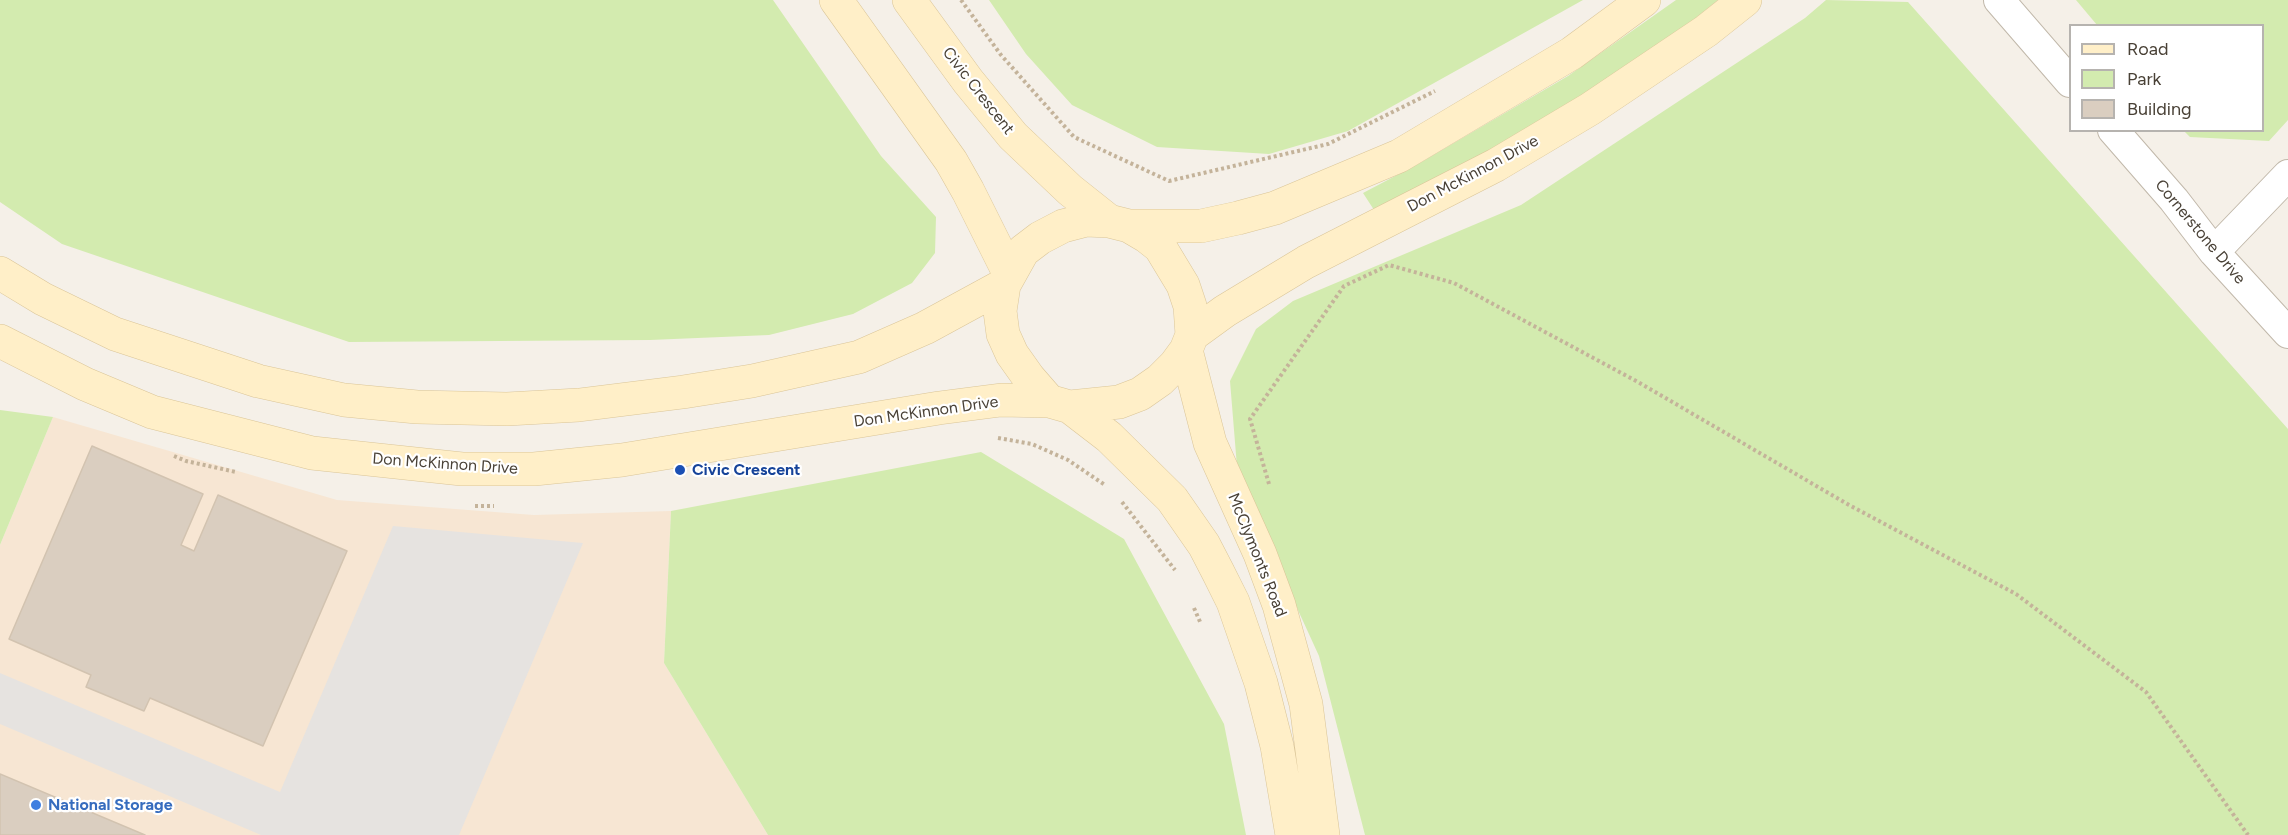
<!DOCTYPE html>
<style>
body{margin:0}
#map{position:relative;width:2288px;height:835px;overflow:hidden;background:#f5f0e8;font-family:Figtree,sans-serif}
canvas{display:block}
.legend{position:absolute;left:2069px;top:24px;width:195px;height:108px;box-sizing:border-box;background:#fff;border:2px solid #b6b3af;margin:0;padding:8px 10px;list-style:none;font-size:18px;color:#494136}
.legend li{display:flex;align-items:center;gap:12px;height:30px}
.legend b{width:30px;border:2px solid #b6b3af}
</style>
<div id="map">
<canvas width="2288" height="835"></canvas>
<ul class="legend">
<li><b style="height:8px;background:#ffefc8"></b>Road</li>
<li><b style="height:16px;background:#d3ebaf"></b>Park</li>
<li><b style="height:16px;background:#dacec0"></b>Building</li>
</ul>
</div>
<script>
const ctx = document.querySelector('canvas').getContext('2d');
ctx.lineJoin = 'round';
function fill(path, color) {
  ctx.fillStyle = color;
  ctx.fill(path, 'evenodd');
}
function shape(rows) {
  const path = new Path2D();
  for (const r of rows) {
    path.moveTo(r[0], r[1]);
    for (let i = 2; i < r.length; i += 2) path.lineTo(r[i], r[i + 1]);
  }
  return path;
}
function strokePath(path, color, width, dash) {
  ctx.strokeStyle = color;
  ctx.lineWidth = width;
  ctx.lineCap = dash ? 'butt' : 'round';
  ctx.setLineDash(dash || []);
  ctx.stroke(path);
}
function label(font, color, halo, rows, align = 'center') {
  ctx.font = font + ' Figtree,sans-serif';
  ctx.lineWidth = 4.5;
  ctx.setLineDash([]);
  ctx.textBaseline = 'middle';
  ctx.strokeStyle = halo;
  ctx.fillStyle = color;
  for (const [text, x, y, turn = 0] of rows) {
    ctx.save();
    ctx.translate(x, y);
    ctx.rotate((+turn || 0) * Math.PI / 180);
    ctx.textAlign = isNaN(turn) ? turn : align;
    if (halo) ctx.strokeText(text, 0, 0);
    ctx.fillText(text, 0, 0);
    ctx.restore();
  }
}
const commercial = shape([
 [53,417,337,500,534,515,671,511,664,663,768,835,0,835,0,545]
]);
const green = shape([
 [0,0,773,0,881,156,936,217,935,253,912,283,853,314,769,335,650,340,349,342,62,244,0,202],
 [989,0,1583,0,1348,131,1269,154,1157,147,1072,105,1026,54],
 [1676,0,1718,0,1696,18,1584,94,1477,159,1376,213,1363,193,1418,164,1568,76],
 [1826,0,1908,2,2288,429,2288,835,1365,835,1319,656,1238,479,1230,381,1256,329,1293,301,1521,205,1805,18],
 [2076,0,2288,0,2288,120,2269,141,2190,137,2184,131,2262,130,2262,26,2097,25],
 [0,410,53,417,0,545],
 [981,452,1124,539,1224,724,1246,835,768,835,664,663,671,511]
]);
const parking = shape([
 [393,526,583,543,459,835,261,835,0,724,0,673,280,792]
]);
const building = shape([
 [92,446,203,494,181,545,194,551,218,495,347,551,263,746,150,698,144,711,86,687,91,675,9,639,92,446],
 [0,774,145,835,0,835,0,774]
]);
const path = shape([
 [961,0,1001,55,1074,137,1169,181,1328,144,1435,91],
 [998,438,1032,444,1068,460,1105,485],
 [174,456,186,461,236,472],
 [1269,484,1250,419,1344,286,1389,265,1454,283,1638,382,1849,505,2016,594,2146,692,2248,835],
 [1122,502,1175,570],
 [475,506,494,506],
 [1194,608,1201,624]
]);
const street = shape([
 [1999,0,2070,82],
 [2113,130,2174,200,2214,252,2288,333],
 [2214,252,2288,175]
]);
const secondary = shape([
 [836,0,951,161,968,191,1009,273],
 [909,0,968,81,1013,136,1070,190,1109,221],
 [1086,220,1109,221,1129,226,1146,236,1160,247,1183,285,1190,306,1192,335,1186,350,1175,365,1160,380,1140,394,1119,402,1070,407,1049,401,1029,378,1012,354,1003,334,1000,311,1004,285,1023,251,1040,238,1063,226,1086,220],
 [1129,226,1201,226,1238,218,1275,208,1399,156,1572,53,1644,0],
 [0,273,43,299,115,334,258,381,344,400,417,407,507,409,579,405,683,392,752,381,859,357,925,328,1004,285],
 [1192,335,1225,311,1306,262,1496,165,1590,109,1706,31,1745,0],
 [0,341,85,384,152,412,312,453,462,469,534,469,622,460,939,408,1001,400,1049,401],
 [1186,350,1210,443,1260,554,1279,605,1306,704,1323,835],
 [1070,407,1109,437,1172,499,1204,545,1218,572,1233,602,1261,683,1277,746,1292,835]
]);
const markers = [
 [680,470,6,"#1a4fb4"],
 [36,805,6,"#3f7fe0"]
];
const streetNames = [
 ["Civic Crescent",978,91,52],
 ["Don McKinnon Drive",1473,174,-28],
 ["Cornerstone Drive",2200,232,50],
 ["Don McKinnon Drive",926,412,-8],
 ["Don McKinnon Drive",445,464,4],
 ["McClymonts Road",1257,555,68]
];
const transitNames = [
 ["Civic Crescent",692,470]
];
const shopNames = [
 ["National Storage",48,805]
];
fill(commercial, '#f7e6d3');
fill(green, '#d3ebaf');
fill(parking, '#e6e3e0');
fill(building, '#dacec0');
strokePath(building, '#d2c3b0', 1.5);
strokePath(street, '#c1b8aa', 32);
strokePath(secondary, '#dac598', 34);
strokePath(path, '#c4b39a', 4, [3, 3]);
strokePath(street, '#fff', 30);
strokePath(secondary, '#ffefc8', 33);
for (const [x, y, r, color] of markers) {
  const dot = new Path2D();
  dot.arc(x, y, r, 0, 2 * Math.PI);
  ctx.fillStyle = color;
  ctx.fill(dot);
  strokePath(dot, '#fff', 2);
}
label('16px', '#494136', '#fff', streetNames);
label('bold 16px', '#164399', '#fff', transitNames, 'left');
label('bold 16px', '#366cbe', '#fff', shopNames, 'left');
</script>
